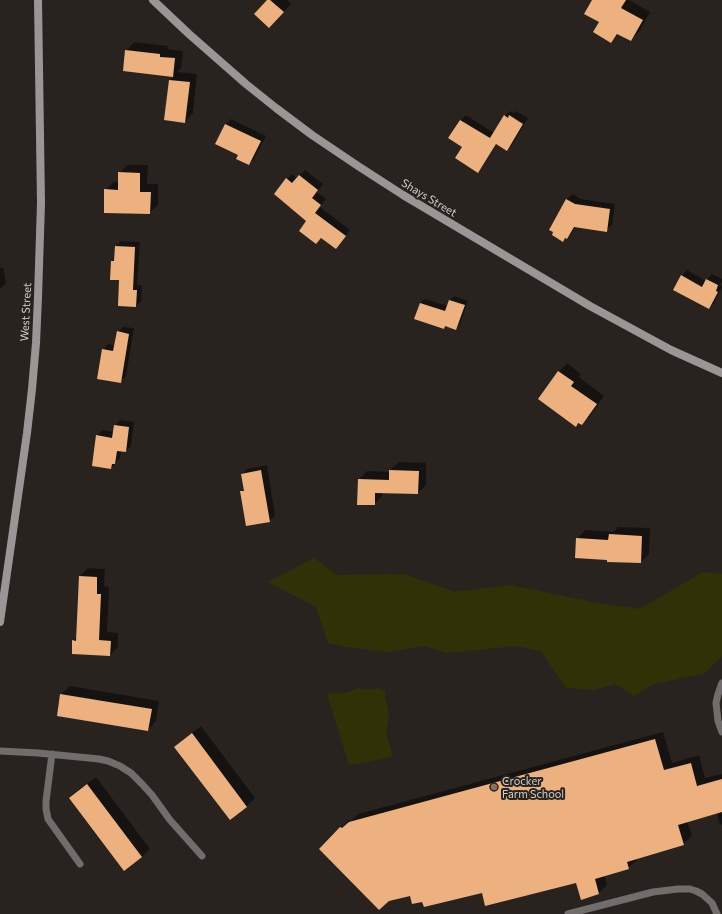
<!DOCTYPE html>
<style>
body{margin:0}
canvas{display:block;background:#28231f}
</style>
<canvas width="722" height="914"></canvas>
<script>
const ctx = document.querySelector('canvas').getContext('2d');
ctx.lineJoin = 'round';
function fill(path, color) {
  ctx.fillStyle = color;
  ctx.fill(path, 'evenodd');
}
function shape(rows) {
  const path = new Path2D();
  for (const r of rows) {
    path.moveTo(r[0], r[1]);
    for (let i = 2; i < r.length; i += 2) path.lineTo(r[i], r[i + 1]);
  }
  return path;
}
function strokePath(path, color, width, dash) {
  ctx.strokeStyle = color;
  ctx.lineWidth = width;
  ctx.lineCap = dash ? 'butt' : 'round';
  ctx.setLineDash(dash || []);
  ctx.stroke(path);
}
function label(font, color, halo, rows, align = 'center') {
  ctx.font = font + ' Commissioner,sans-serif';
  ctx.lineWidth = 4;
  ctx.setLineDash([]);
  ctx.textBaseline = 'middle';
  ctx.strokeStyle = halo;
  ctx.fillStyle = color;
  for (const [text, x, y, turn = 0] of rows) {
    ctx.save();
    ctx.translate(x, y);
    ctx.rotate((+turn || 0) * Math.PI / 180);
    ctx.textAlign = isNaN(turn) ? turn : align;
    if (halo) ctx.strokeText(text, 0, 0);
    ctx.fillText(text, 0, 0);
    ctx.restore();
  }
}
const green = shape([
 [314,558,337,575,404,574,455,592,511,585,596,603,640,609,703,572,722,574,722,656,704,674,653,684,634,696,615,684,594,690,566,688,541,651,516,646,447,653,424,646,387,652,346,647,328,643,316,607,268,582],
 [358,688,366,689,380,688,385,691,385,698,386,700,389,716,386,732,393,757,349,765,327,694,349,692]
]);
const shadow = shape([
 [268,0,287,0,291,4,277,19],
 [593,0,629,0,650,12,639,32,630,40,619,34,611,42,600,22],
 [134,42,168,46,167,49,183,51,181,68,177,72,197,74,193,113,185,122,165,119,170,80,174,76,124,70,126,51],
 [510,111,514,113,516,111,528,118,512,145,506,150,497,144,483,166,477,172,463,147,449,138,461,120,466,115,494,133,505,116],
 [231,119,266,136,254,159,249,164,239,155,216,144,226,124],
 [128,165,148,165,147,184,158,184,158,205,149,213,105,190,114,182,119,182,119,173],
 [305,170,323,184,317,192,326,199,320,207,350,230,341,242,322,237,316,243,308,220,287,179,292,174,297,178],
 [573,194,581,199,615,204,612,225,606,230,576,226,572,233,567,238,566,238,563,241,555,232,550,229,567,199],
 [121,241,140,242,137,285,142,285,141,301,136,306,120,279,112,261,115,258,116,246],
 [3,267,6,283,0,289,0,268],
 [687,270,706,281,712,274,722,279,722,282,720,285,722,286,722,287,714,303,709,308,681,276],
 [454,296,468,301,460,324,456,329,446,325,443,328,420,303,425,299,448,306,450,300],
 [123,327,134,328,126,376,120,382,103,350,108,344,115,346,118,332],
 [567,363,581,374,579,377,604,396,590,416,581,424,579,422,575,426,539,399,559,372],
 [120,420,134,422,131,446,126,451,121,450,120,458,111,468,97,436,102,430,114,432,115,426],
 [399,462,426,463,426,485,418,493,383,492,382,496,374,504,359,479,367,471,390,472,390,470],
 [267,465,275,516,269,521,241,492,244,489,242,474,247,469],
 [618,527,650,528,649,554,641,562,577,539,585,530,613,532],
 [88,568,105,569,104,586,109,587,107,632,118,633,118,647,110,655,73,641,78,636,80,576],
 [70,686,159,701,156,721,148,730,61,694],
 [201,726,255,798,247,806,230,819,176,747,184,739],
 [663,732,672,763,699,755,705,778,722,774,722,824,720,825,717,813,687,821,692,836,683,844,636,858,637,860,628,868,604,875,607,885,599,893,577,882,482,891,423,901,320,849,349,820,351,821,358,814],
 [96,777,150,849,142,857,70,798,78,790]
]);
const building = shape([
 [267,0,270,0,284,12,269,28,254,14],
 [592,0,626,0,621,8,643,20,631,41,617,34,611,43,593,32,599,22,584,14],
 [125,50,160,54,160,57,175,58,173,77,123,71],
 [169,80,190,82,185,123,164,120],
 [504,115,508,118,509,115,523,124,507,151,496,144,478,173,455,158,462,147,448,138,460,120,490,138],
 [225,124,261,141,249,165,236,159,238,155,215,144],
 [118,172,140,173,140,192,151,192,150,214,104,213,104,189,118,190],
 [299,175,318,190,312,198,321,205,315,213,346,236,336,249,321,238,316,244,299,231,306,221,274,194,286,178,292,183],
 [566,199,575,204,610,209,607,232,574,227,567,239,565,238,563,242,552,235,553,232,549,230],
 [115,246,135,247,133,290,137,290,136,307,118,306,119,280,110,280,111,261,114,261],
 [681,275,702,287,706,279,718,285,716,291,718,292,709,309,673,290],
 [449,300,465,305,456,330,445,326,444,329,414,319,420,303,445,311],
 [117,331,129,334,121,383,97,379,102,349,113,351],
 [558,371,574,382,571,386,597,404,582,425,578,423,576,427,538,399],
 [114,425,129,427,126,452,117,451,115,464,112,464,111,469,92,466,96,435,112,438],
 [261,470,270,522,246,526,240,491,244,491,241,474],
 [389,470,419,471,418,494,375,493,375,505,357,505,358,479,389,480],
 [609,534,642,536,641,563,607,562,607,560,575,558,576,538,608,540],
 [79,576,97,577,97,594,101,594,99,640,111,641,110,656,72,654,72,640,76,641],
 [60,694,152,709,148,731,57,716],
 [192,733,247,807,230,820,174,747],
 [655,739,664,770,691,763,697,786,722,779,722,812,678,825,684,845,627,862,629,869,595,879,599,894,581,900,576,883,485,906,482,893,424,907,422,902,412,904,410,896,389,901,379,910,319,849,340,827,342,828,349,822],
 [87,784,142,857,124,871,69,798]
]);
const lane = shape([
 [722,683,718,694,716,703,718,721,722,732],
 [0,751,38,753,99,759,108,761,120,766,131,773,142,784,152,795,170,820,202,856],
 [52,754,46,801,46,809,48,819,80,864],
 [568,914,653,892,678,889,690,889,696,891,702,894,712,903,717,914]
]);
const secondary = shape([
 [153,0,189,34,246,84,276,108,312,135,358,166,403,195,590,306,671,350,722,373],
 [0,622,27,433,32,389,36,343,38,297,41,203,38,0]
]);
const markers = [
 [494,787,4,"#8d6e63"]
];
const streetNames = [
 ["Shays Street",429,198,31],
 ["West Street",26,312,-87]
];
const poiNames = [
 ["Crocker",502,781],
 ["Farm School",502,794]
];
fill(green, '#303106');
fill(shadow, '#0007');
fill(building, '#ecb17e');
strokePath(lane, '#706d6c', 7);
strokePath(secondary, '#9b9695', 8);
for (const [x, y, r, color] of markers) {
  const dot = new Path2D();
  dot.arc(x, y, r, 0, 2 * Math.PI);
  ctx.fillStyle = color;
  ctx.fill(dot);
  strokePath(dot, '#28231f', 1.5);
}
label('11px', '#d4d1cf', '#28231f', streetNames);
label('11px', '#d4d1cf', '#28231f', poiNames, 'left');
</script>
